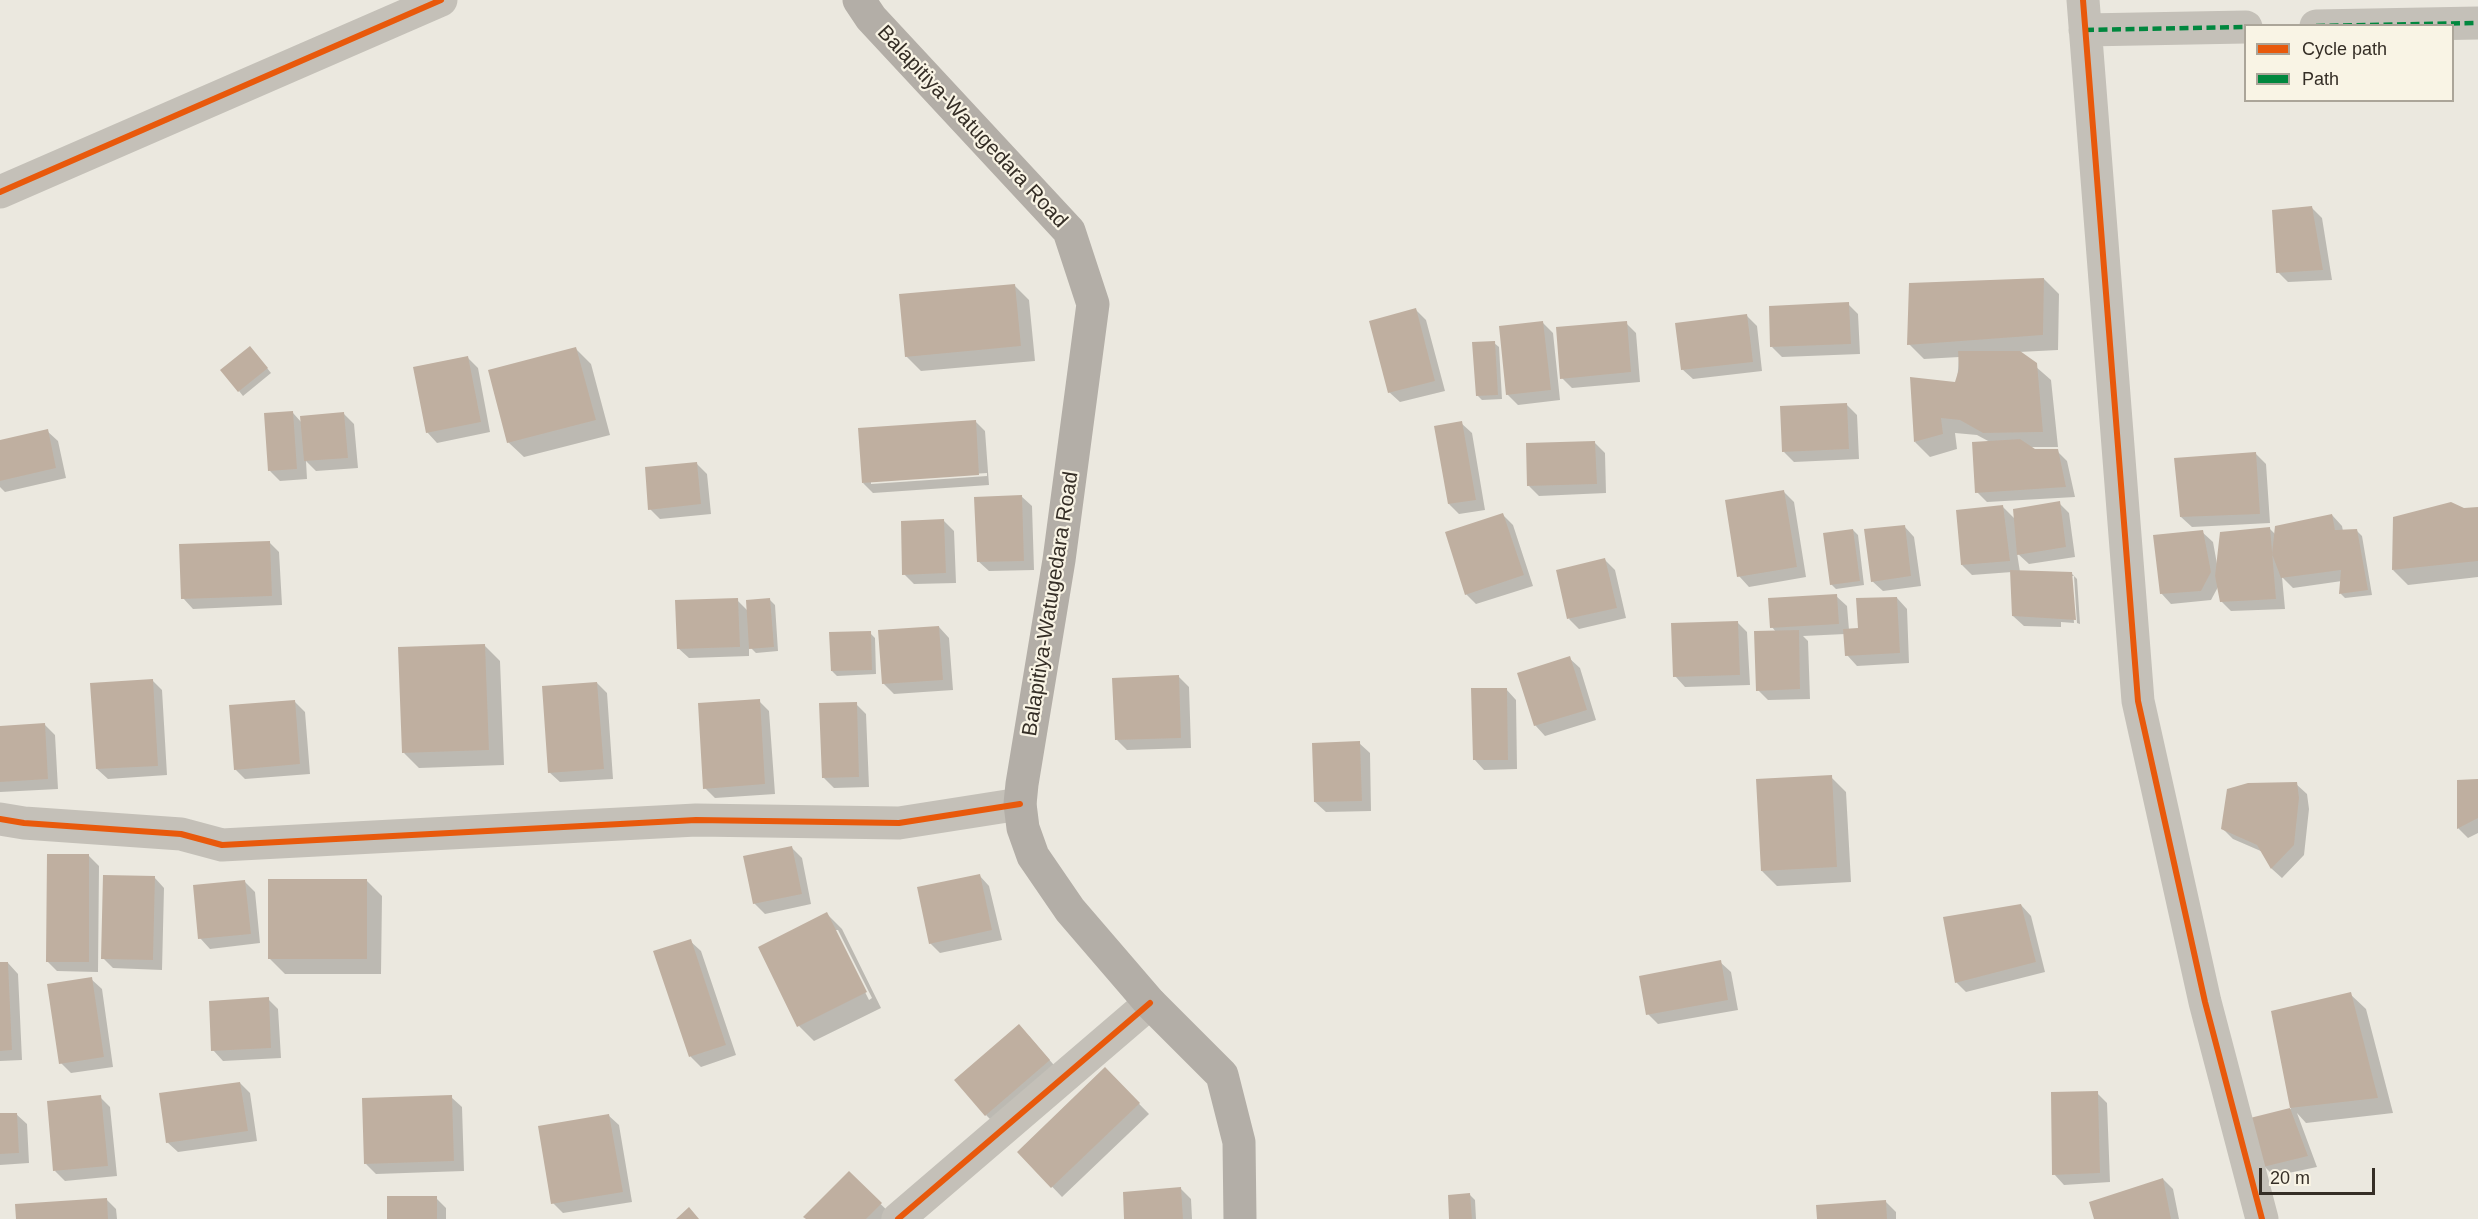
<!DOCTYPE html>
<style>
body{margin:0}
#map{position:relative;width:2478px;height:1219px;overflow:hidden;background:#ebe8df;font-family:Helvetica,sans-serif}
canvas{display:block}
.legend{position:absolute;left:2244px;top:24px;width:210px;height:78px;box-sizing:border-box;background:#f9f4e5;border:2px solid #aba599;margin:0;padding:8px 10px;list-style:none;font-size:18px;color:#352e26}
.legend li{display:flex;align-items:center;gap:12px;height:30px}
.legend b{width:30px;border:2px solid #aba599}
.scale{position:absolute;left:2259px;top:1168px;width:116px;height:27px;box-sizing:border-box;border:3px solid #352e26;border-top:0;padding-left:8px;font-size:18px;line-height:21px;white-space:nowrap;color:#352e26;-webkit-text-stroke:4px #f9f4e5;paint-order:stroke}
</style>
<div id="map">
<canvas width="2478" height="1219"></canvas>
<ul class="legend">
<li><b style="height:8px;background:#e8590c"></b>Cycle path</li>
<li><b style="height:8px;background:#00873e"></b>Path</li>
</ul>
<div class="scale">20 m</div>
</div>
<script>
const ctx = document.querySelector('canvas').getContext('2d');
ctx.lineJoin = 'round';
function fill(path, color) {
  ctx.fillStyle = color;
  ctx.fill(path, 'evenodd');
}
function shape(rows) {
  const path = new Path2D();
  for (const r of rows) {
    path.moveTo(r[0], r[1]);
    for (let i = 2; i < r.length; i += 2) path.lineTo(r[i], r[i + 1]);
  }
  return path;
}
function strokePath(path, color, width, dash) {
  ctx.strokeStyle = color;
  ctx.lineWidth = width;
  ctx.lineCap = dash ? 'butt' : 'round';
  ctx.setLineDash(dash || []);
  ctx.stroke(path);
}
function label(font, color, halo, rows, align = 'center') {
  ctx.font = font + ' Helvetica,sans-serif';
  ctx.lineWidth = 4.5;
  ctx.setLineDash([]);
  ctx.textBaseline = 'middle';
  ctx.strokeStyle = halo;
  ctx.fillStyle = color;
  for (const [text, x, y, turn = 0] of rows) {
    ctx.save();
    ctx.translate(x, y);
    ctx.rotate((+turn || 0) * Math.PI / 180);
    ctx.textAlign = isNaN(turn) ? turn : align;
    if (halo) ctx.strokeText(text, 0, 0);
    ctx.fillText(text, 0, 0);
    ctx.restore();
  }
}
const shadow = shape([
 [2312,208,2322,218,2332,280,2288,282,2278,272],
 [2044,279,2059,294,2058,350,2019,352,2051,380,2058,447,2030,447,2035,451,2057,451,2067,461,2075,497,1987,502,1977,492,1990,442,1977,435,1955,433,1957,449,1930,457,1915,442,1957,383,1959,357,1924,359,1909,344],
 [1014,285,1029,300,1035,361,921,371,906,356],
 [1848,304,1858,314,1860,354,1782,357,1772,347],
 [1416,310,1426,320,1445,391,1400,402,1389,392],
 [1747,316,1757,326,1762,371,1693,379,1682,369],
 [1543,323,1553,333,1560,400,1518,405,1507,394],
 [1626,323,1636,333,1640,382,1572,388,1562,378],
 [1494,343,1499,347,1502,399,1482,400,1477,395],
 [576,349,591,364,610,435,524,457,508,442],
 [255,353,271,373,243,396,239,391],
 [467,357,478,368,490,432,437,443,427,432],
 [1846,404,1857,415,1859,459,1794,462,1784,452],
 [293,413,302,423,344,414,354,424,358,468,316,471,306,461,307,479,280,481,270,471],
 [975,421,985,431,989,485,873,493,863,483],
 [987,473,987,476,871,484,871,481],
 [1461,423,1472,433,1485,510,1459,514,1449,504],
 [47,431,58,441,66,478,5,492,0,487,0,441],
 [1594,442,1605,453,1606,493,1539,496,1529,486],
 [2255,453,2266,464,2270,523,2192,527,2181,517],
 [697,464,707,474,711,514,660,519,650,509],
 [1784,492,1794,502,1806,577,1749,587,1739,576],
 [1021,496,1032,506,1034,570,989,571,978,561],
 [2059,503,2069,513,2075,557,2029,564,2017,553,2020,572,2072,574,2074,576,2071,576,2074,623,2061,622,2061,627,2024,626,2013,616,2012,572,1972,575,1962,565,2002,506,2016,520],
 [2478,509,2478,577,2408,585,2393,570,2464,510],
 [1503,515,1513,525,1533,586,1476,604,1466,594],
 [2332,515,2342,526,2343,531,2357,531,2362,536,2372,595,2345,598,2341,594,2342,581,2293,588,2282,577,2285,609,2231,611,2221,601,2218,587,2211,600,2171,604,2161,593,2202,532,2213,542,2217,564,2269,528,2276,535],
 [944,521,954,531,956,583,914,584,904,574],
 [1904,526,1914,537,1921,586,1883,591,1872,581],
 [1853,530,1858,535,1864,585,1836,589,1831,584],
 [269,542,279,552,282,605,193,609,183,598],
 [1605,560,1615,570,1626,618,1579,629,1569,619],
 [2074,576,2077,579,2080,624,2077,623],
 [1836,596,1847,606,1849,630,1860,630,1897,598,1907,609,1909,663,1857,666,1847,655,1845,634,1803,636,1808,641,1810,699,1768,700,1758,690,1776,632,1772,627],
 [737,600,748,611,770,600,775,605,778,651,756,653,749,646,749,656,689,658,678,648],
 [1737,622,1747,632,1750,685,1685,687,1675,676],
 [939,627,949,638,953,690,894,694,883,683],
 [870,633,875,638,876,674,837,676,832,671],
 [484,645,500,661,504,765,419,768,404,753],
 [1569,658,1580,668,1596,720,1545,736,1535,725],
 [1178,676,1189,687,1191,748,1127,750,1117,740],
 [152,680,162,690,167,775,108,779,97,769],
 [597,683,607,693,613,779,560,782,549,772],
 [1506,689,1516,700,1517,769,1484,770,1474,759],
 [759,701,769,711,775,794,715,798,705,788],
 [295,702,305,712,310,774,245,779,235,769],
 [856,704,866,714,869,787,834,788,824,778],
 [45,725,55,735,58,789,0,792,0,727],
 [1359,743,1370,753,1371,811,1326,812,1315,802],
 [1831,777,1846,792,1851,882,1777,886,1762,871],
 [2478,780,2478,833,2468,838,2458,828],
 [2296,784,2307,794,2309,809,2304,855,2282,878,2272,869,2263,852,2233,839,2223,829],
 [792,848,802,858,811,904,765,914,754,903],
 [89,856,99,866,98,972,57,971,47,961],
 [979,875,989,886,1002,940,940,953,930,943],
 [154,877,164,888,162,970,113,968,103,958],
 [366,880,382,896,381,974,285,974,269,958],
 [245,882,255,892,260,943,210,949,200,938],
 [2021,905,2031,916,2045,972,1966,992,1956,982],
 [827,914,842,929,881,1008,814,1041,799,1026],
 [834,930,838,930,872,998,869,1000],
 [690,941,701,951,736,1055,701,1067,691,1057,655,952],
 [1720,962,1731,972,1738,1010,1658,1024,1648,1014],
 [8,963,18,974,22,1060,0,1061,0,964],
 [91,979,102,989,113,1067,71,1073,61,1063],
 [2350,994,2366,1009,2393,1113,2306,1123,2297,1113,2317,1167,2274,1176,2264,1166,2248,1120,2291,1109,2273,1012],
 [268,999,278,1009,281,1058,223,1061,213,1050],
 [1029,1036,1059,1071,996,1125,986,1115],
 [1105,1069,1149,1114,1062,1197,1019,1152],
 [240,1083,250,1093,257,1141,178,1152,167,1142],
 [2097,1093,2107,1103,2110,1182,2064,1185,2054,1174],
 [100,1097,110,1107,117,1176,65,1181,55,1171],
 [451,1097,462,1107,464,1171,376,1174,366,1164],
 [16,1114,27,1124,29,1163,0,1165,0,1115],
 [608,1115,619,1125,632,1202,563,1213,553,1203],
 [849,1174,891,1214,886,1219,808,1219],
 [2163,1179,2173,1189,2179,1219,2095,1219],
 [1181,1189,1191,1199,1192,1219,1126,1219],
 [1470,1195,1475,1200,1476,1219,1451,1219],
 [436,1198,446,1208,446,1219,389,1219],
 [106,1199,116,1209,117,1219,18,1219],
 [1886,1202,1896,1212,1896,1219,1818,1219]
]);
const building = shape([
 [2312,206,2323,270,2276,273,2272,210],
 [2044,278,2043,335,1907,345,1909,283],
 [1015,284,1021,346,905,357,899,294],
 [1849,302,1851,344,1770,347,1769,306],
 [1416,308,1435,381,1388,393,1369,321],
 [1747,314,1753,362,1681,370,1675,323],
 [1543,321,1551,390,1506,395,1499,326],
 [1627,321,1631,372,1560,379,1556,327],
 [1495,341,1498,395,1476,396,1472,342],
 [250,346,268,368,238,392,220,370],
 [576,347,596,420,507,443,488,370],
 [1958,351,2020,351,2037,363,2043,432,1983,433,1960,420,1941,418,1943,434,1914,442,1910,377,1955,382,1959,369],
 [468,356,481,422,426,433,413,367],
 [1847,403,1849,449,1782,452,1780,406],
 [293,411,297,469,268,471,264,413],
 [344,412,348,458,304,461,300,416],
 [976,420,979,475,862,483,858,428],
 [1462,421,1476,500,1448,504,1434,426],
 [48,429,56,468,0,481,0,440],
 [2020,439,2035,449,2058,449,2066,487,1975,493,1972,442],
 [1595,441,1597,484,1527,486,1526,443],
 [2256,452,2260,514,2180,517,2174,458],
 [697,462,701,504,648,510,645,467],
 [1784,490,1797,567,1737,577,1725,500],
 [1022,495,1024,561,977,562,974,497],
 [2060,501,2066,547,2017,555,2013,509],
 [2451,502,2464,508,2478,507,2478,561,2392,570,2393,517],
 [2003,505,2010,561,1961,565,1956,510],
 [1503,513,1524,575,1465,595,1445,532],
 [2332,514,2335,530,2357,529,2368,590,2339,594,2341,570,2281,578,2272,554,2275,526],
 [944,519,946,573,902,575,901,521],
 [1905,525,1911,576,1871,582,1864,529],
 [2270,527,2276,599,2220,602,2215,576,2220,532],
 [1853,529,1860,581,1830,585,1823,533],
 [2203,530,2211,572,2201,591,2160,594,2153,535],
 [270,541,272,596,181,599,179,544],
 [1605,558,1617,608,1567,619,1556,570],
 [2010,570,2072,572,2076,620,2012,616],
 [1837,594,1839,624,1770,628,1768,598],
 [1897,597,1900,653,1845,656,1843,629,1858,628,1856,598],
 [738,598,740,647,677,649,675,600],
 [770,598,774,647,749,649,746,600],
 [1738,621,1740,675,1673,677,1671,623],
 [939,626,943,680,882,684,878,630],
 [1799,630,1800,689,1756,691,1754,631],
 [871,631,872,670,831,671,829,632],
 [485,644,489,750,402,753,398,647],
 [1570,656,1587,710,1534,726,1517,673],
 [1179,675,1181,738,1115,740,1112,678],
 [153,679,158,766,96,769,90,683],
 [597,682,604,769,548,773,542,686],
 [1471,688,1507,688,1508,760,1473,760],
 [760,699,765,784,703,789,698,703],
 [295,700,300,764,234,770,229,705],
 [857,702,859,777,822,778,819,703],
 [45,723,48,779,0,782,0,726],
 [1360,741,1362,801,1314,802,1312,743],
 [1832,775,1837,867,1761,871,1756,779],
 [2478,779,2478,818,2457,829,2457,780],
 [2297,782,2299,798,2294,845,2271,869,2257,845,2221,829,2227,789,2248,783],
 [792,846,802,894,753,904,743,856],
 [47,854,89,854,89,962,46,962],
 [980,874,992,930,929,944,917,887],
 [103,875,155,876,153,960,101,959],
 [268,879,367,879,367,959,268,959],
 [245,880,251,934,198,939,193,885],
 [2021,904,2036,962,1955,983,1943,917],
 [827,912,867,992,797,1027,758,947],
 [691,939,726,1045,689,1057,653,951],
 [1721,960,1728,1000,1646,1015,1639,976],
 [0,962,8,962,12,1050,0,1051],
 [92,977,104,1057,59,1064,47,984],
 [2351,992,2378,1098,2290,1108,2308,1156,2263,1167,2246,1119,2290,1108,2271,1011],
 [269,997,271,1048,211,1051,209,1001],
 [1019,1024,1050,1060,985,1116,954,1080],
 [1105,1067,1140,1103,1051,1188,1017,1152],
 [240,1082,248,1131,166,1143,159,1093],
 [2098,1091,2100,1173,2052,1175,2051,1092],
 [101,1095,108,1166,53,1171,47,1101],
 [452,1095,454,1161,364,1164,362,1098],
 [0,1113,17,1113,19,1153,0,1154],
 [609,1114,623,1192,551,1204,538,1126],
 [849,1171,882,1203,866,1219,806,1219,803,1217],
 [2163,1178,2171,1219,2094,1219,2089,1202],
 [1181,1187,1183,1219,1124,1219,1123,1192],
 [1470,1193,1472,1219,1449,1219,1448,1195],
 [387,1196,437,1196,437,1219,387,1219],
 [107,1198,108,1219,16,1219,15,1204],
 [1886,1200,1887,1219,1817,1219,1816,1205],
 [689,1207,699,1219,676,1219]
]);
const minor = shape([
 [2083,0,2138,701,2205,1002,2262,1219],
 [2316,26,2478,23],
 [2085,30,2246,27],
 [0,192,441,0],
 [0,819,24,823,181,834,222,845,696,820,899,823,1020,804],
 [898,1219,1150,1003]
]);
const major = shape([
 [859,0,871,18,1069,231,1093,304,1059,560,1022,784,1020,804,1023,828,1033,856,1070,910,1150,1003,1222,1075,1239,1142,1240,1219]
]);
const quiet = shape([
 [2316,26,2478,23],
 [2085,30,2246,27]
]);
const cycleway = shape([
 [2083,0,2138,701,2205,1002,2262,1219],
 [0,192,441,0],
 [0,819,24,823,181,834,222,845,696,820,899,823,1020,804],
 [898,1219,1150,1003]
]);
const streetNames = [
 ["Balapitiya-Watugedara Road",972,127,47],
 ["Balapitiya-Watugedara Road",1051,604,-81]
];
fill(shadow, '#0003');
fill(building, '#bfafa0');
strokePath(minor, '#c4c0b8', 33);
strokePath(major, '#b3aea7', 33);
strokePath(quiet, '#00873e', 4.5, [9, 4.5]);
strokePath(cycleway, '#e8590c', 6);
label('21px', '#352e26', '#f9f4e5', streetNames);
</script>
